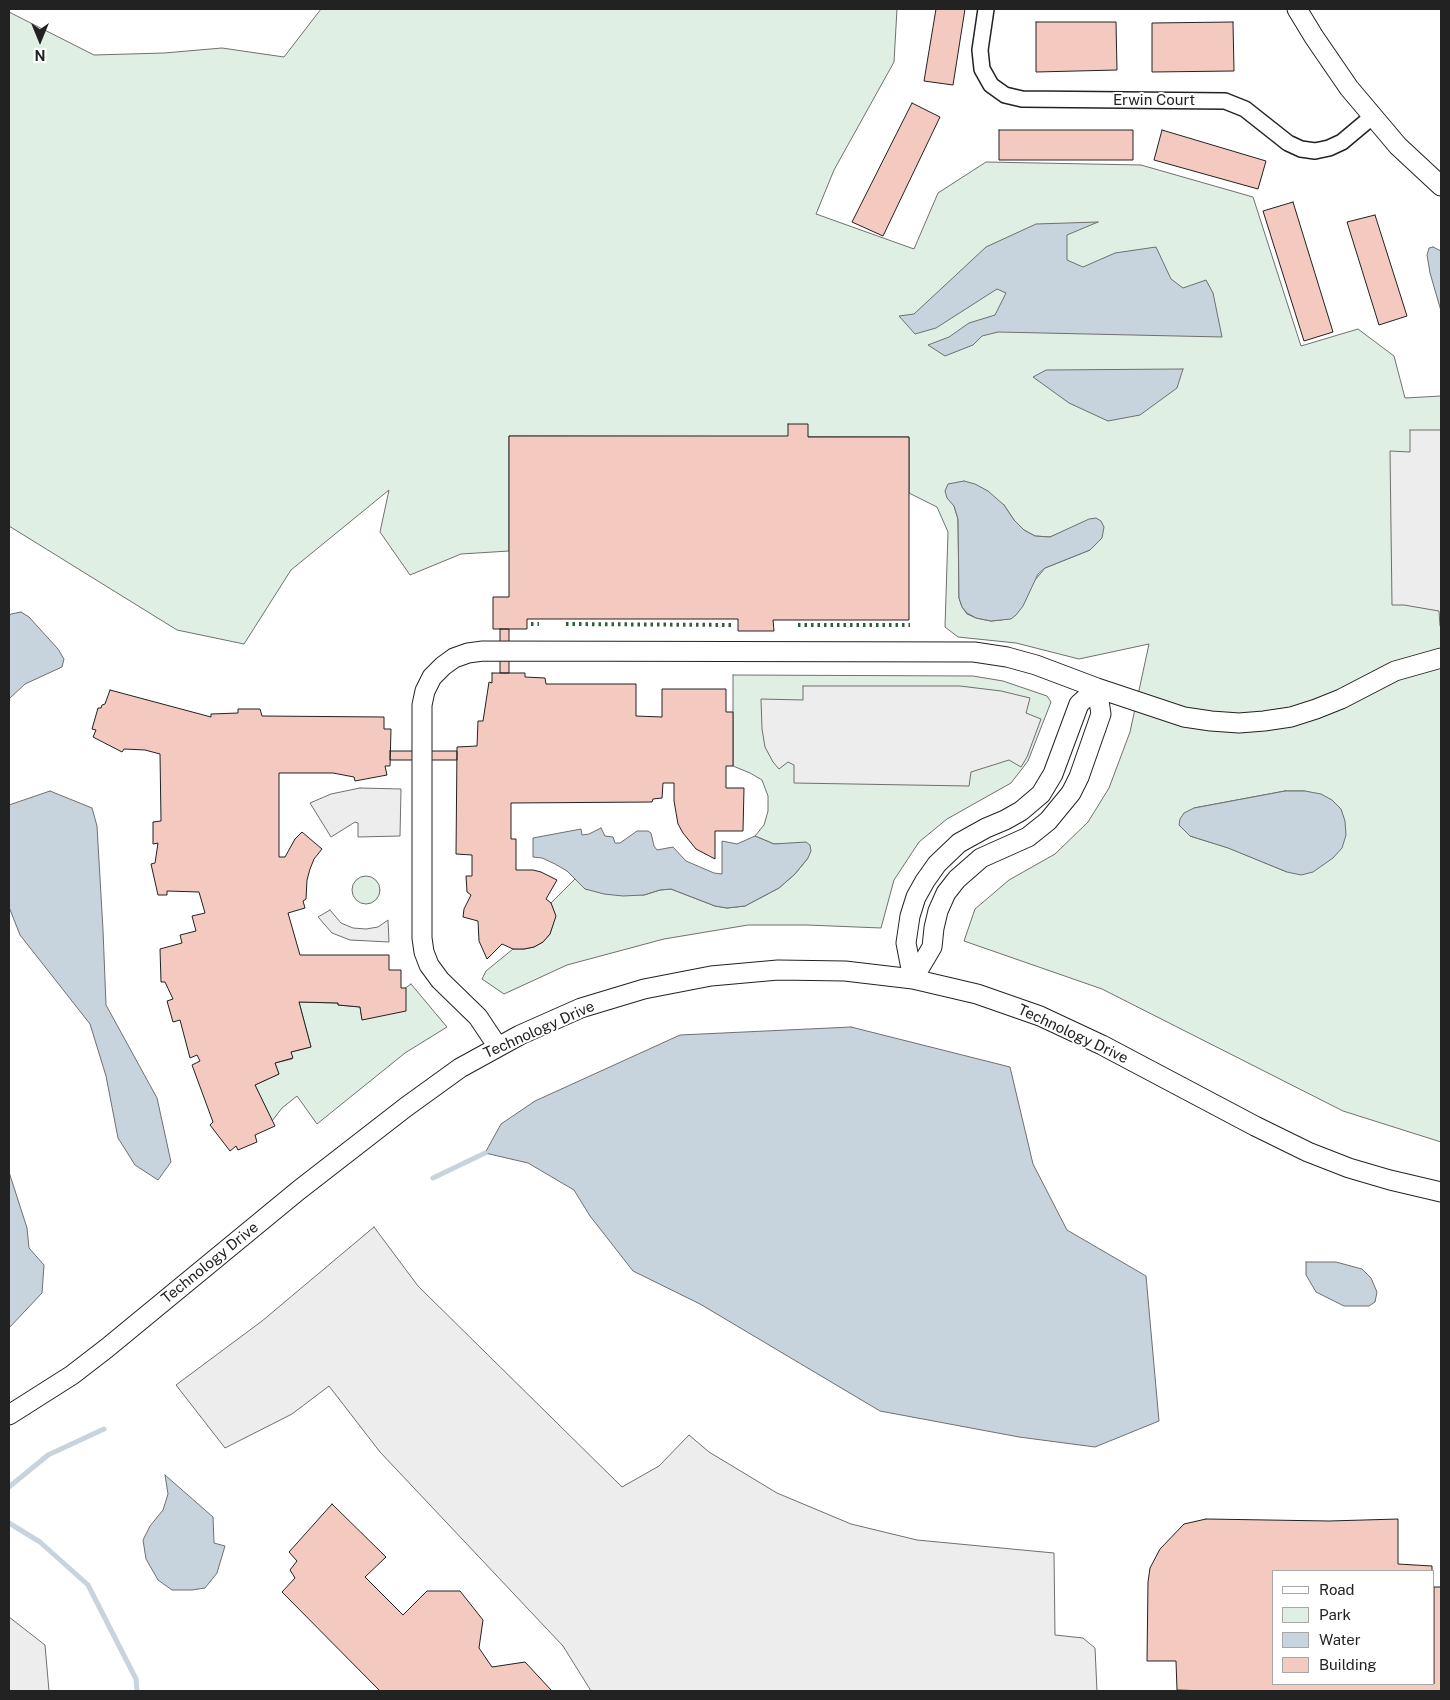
<!DOCTYPE html>
<style>
body{margin:0}
#map{position:relative;width:1450px;height:1700px;overflow:hidden;background:#fff;font-family:"Public Sans",sans-serif}
canvas{display:block}
.frame{position:absolute;inset:0;border:10px solid #222;pointer-events:none}
.legend{position:absolute;left:1272px;top:1570px;width:162px;height:115px;box-sizing:border-box;background:#fff;border:1px solid #a7a7a7;margin:0;padding:6px 9px;list-style:none;font-size:15px;color:#222}
.legend li{display:flex;align-items:center;gap:10px;height:25px}
.legend b{width:25px;border:1px solid #a7a7a7}
.north{position:absolute;left:15px;top:15px;width:50px;height:50px;-webkit-text-stroke:4px #fff;paint-order:stroke;rotate:180deg;font-size:14px;font-weight:700;line-height:20px;text-align:center;color:#222}
.north::after{content:'';display:block;margin:auto;width:18px;height:22px;background:#222;clip-path:polygon(50% 0,100% 100%,50% 72%,0 100%)}
</style>
<div id="map">
<canvas width="1450" height="1700"></canvas>
<div class="frame"></div>
<ul class="legend">
<li><b style="height:6px;background:#fff"></b>Road</li>
<li><b style="height:14px;background:#e0efe3"></b>Park</li>
<li><b style="height:14px;background:#c7d3dd"></b>Water</li>
<li><b style="height:14px;background:#f3c9c0"></b>Building</li>
</ul>
<div class="north">N</div>
</div>
<script>
const ctx = document.querySelector('canvas').getContext('2d');
ctx.lineJoin = 'round';
function fill(path, color) {
  ctx.fillStyle = color;
  ctx.fill(path, 'evenodd');
}
function shape(rows) {
  const path = new Path2D();
  for (const r of rows) {
    if (r.length === 3) {
      path.moveTo(r[0] + r[2], r[1]);
      path.arc(r[0], r[1], r[2], 0, 2 * Math.PI);
      continue;
    }
    path.moveTo(r[0], r[1]);
    for (let i = 2; i < r.length; i += 2) path.lineTo(r[i], r[i + 1]);
  }
  return path;
}
function strokePath(path, color, width, dash) {
  ctx.strokeStyle = color;
  ctx.lineWidth = width;
  ctx.lineCap = dash ? 'butt' : 'round';
  ctx.setLineDash(dash || []);
  ctx.stroke(path);
}
function label(font, color, halo, rows, align = 'center') {
  ctx.font = font + ' "Public Sans",sans-serif';
  ctx.lineWidth = 4;
  ctx.setLineDash([]);
  ctx.textBaseline = 'middle';
  ctx.strokeStyle = halo;
  ctx.fillStyle = color;
  for (const [text, x, y, turn = 0] of rows) {
    ctx.save();
    ctx.translate(x, y);
    ctx.rotate((+turn || 0) * Math.PI / 180);
    ctx.textAlign = isNaN(turn) ? turn : align;
    if (halo) ctx.strokeText(text, 0, 0);
    ctx.fillText(text, 0, 0);
    ctx.restore();
  }
}
const green = shape([
 [321,9,897,9,894,62,834,170,816,214,914,249,938,193,986,162,1141,165,1253,197,1301,346,1358,329,1394,356,1405,398,1441,396,1441,1142,1343,1111,1102,989,964,941,975,909,1009,880,1055,854,1088,822,1109,788,1130,732,1149,644,1079,659,1016,643,958,637,945,627,948,532,937,507,909,493,909,437,509,436,509,551,461,554,410,575,380,532,389,490,291,570,244,644,177,630,9,526,9,12,94,55,164,53,222,48,284,57,321,9],
 [1004,505,1014,520,1024,530,1035,536,1050,537,1064,531,1102,538,1090,550,1045,568,1002,620,991,621,976,618,967,614,962,607,959,598,958,519,954,506,1004,505],
 [1285,791,1305,791,1287,872,1229,848,1190,836,1194,808,1285,791],
 [733,675,973,676,1003,681,1047,696,1051,702,1028,761,1011,783,947,819,919,842,894,880,881,928,807,925,748,925,664,939,567,965,504,994,482,979,486,971,513,949,524,949,534,947,543,942,550,934,555,916,551,903,575,879,585,889,644,895,660,890,671,889,715,906,727,908,745,906,779,888,795,874,808,858,785,844,774,844,755,836,764,825,768,811,768,796,762,780,750,773,733,766,733,675],
 [366,890,14],
 [411,984,447,1027,405,1053,317,1124,297,1096,282,1108,272,1121,255,1085,279,1074,275,1063,292,1059,291,1052,311,1047,299,1002,338,1003,338,1005,360,1007,362,1019,411,984]
]);
const parking = shape([
 [1410,430,1441,430,1441,626,1440,626,1439,611,1404,605,1392,605,1390,451,1410,452,1410,430],
 [803,686,960,686,1001,691,1030,698,1026,713,1041,719,1027,757,1021,767,1009,760,971,772,969,786,794,783,794,765,788,762,779,769,773,762,765,747,762,729,761,699,803,700,803,686],
 [360,788,401,789,400,836,358,837,358,823,355,822,331,837,310,803,331,794,360,788],
 [330,910,341,923,353,928,366,929,378,927,388,920,389,942,350,940,332,933,318,917,330,910],
 [374,1227,418,1286,622,1487,659,1466,689,1435,709,1452,777,1493,851,1524,917,1540,1054,1553,1055,1635,1083,1638,1095,1648,1097,1691,591,1691,563,1646,380,1452,329,1386,292,1414,225,1448,176,1385,262,1321,374,1227],
 [9,1617,45,1645,49,1691,9,1691,9,1617]
]);
const water = shape([
 [1098,222,1067,235,1067,260,1083,267,1115,253,1156,247,1171,279,1183,288,1206,280,1213,293,1222,337,998,332,982,336,973,345,945,356,928,345,949,337,969,323,995,315,1006,293,997,289,936,328,915,334,899,316,914,314,986,247,1036,224,1098,222],
 [1433,247,1441,251,1441,311,1430,273,1427,255,1429,248,1433,247],
 [1183,369,1177,388,1140,415,1108,421,1069,403,1033,377,1046,370,1183,369],
 [964,481,975,484,988,491,1004,505,1014,520,1024,530,1035,536,1050,537,1089,519,1096,518,1101,521,1104,527,1102,538,1090,550,1045,568,1038,574,1023,606,1016,615,1011,619,991,621,976,618,967,613,962,607,959,598,958,519,954,506,947,498,945,491,948,484,964,481],
 [21,612,29,617,58,649,64,659,62,667,25,684,9,699,9,616,11,614,21,612],
 [50,791,92,808,97,826,103,930,106,1005,157,1098,171,1162,158,1180,135,1165,118,1138,106,1076,90,1024,20,935,9,907,9,805,50,791],
 [1285,791,1305,791,1321,794,1332,800,1341,809,1345,821,1346,835,1342,848,1333,858,1313,872,1301,875,1287,872,1228,848,1190,836,1179,825,1180,819,1184,813,1194,808,1285,791],
 [601,828,605,836,613,837,615,843,620,843,637,831,648,831,651,833,654,846,657,850,673,847,686,861,714,873,722,874,722,841,737,844,755,836,774,844,806,842,810,845,811,851,808,858,795,874,779,888,745,906,727,908,715,906,671,889,660,890,644,895,623,896,604,894,585,889,567,871,555,864,542,858,533,857,533,838,581,829,582,835,589,834,601,828],
 [851,1027,1010,1067,1033,1164,1067,1230,1146,1276,1159,1421,1095,1447,1019,1437,880,1411,700,1304,633,1271,590,1216,574,1190,528,1163,485,1153,501,1124,535,1101,680,1035,851,1027],
 [9,1172,27,1228,29,1248,44,1265,42,1293,9,1328,9,1172],
 [1306,1262,1336,1262,1362,1269,1371,1278,1377,1292,1375,1302,1369,1306,1344,1306,1316,1292,1306,1275,1306,1262],
 [165,1475,213,1517,214,1543,225,1546,217,1573,205,1588,192,1590,172,1590,158,1580,146,1559,143,1540,150,1526,163,1510,168,1494,165,1475]
]);
const stream = shape([
 [433,1178,485,1153],
 [9,1487,48,1455,104,1429],
 [9,1523,40,1542,88,1585,136,1679,137,1691]
]);
const building = shape([
 [936,9,965,9,953,85,924,81,936,9],
 [1036,22,1116,22,1117,70,1036,72,1036,22],
 [1233,22,1234,71,1152,72,1152,23,1233,22],
 [912,103,940,117,883,236,852,222,912,103],
 [999,130,1133,130,1133,160,999,160,999,130],
 [1162,130,1266,161,1258,189,1154,160,1162,130],
 [1293,202,1333,332,1304,341,1263,211,1293,202],
 [1375,215,1407,316,1379,325,1347,222,1375,215],
 [788,424,808,424,808,437,909,437,909,620,773,620,774,631,738,631,738,619,527,619,527,629,493,629,493,597,509,597,509,436,788,436,788,424],
 [500,629,509,629,509,673,500,673,500,629],
 [492,673,525,673,525,677,545,678,546,684,636,684,636,716,662,717,662,689,726,689,726,712,733,712,733,766,726,766,726,788,744,788,743,831,715,831,715,859,696,849,683,833,678,824,674,801,674,783,663,783,662,798,653,799,652,802,511,803,511,839,516,839,516,870,533,870,541,872,557,880,546,899,551,903,556,916,550,934,543,942,534,947,524,949,513,949,502,944,487,959,479,941,478,921,463,917,464,909,471,895,467,892,466,876,472,876,472,855,456,854,457,747,477,746,478,721,483,721,489,682,492,683,492,673],
 [110,690,211,717,211,714,238,713,238,709,260,709,262,716,384,717,384,729,391,729,390,766,385,766,387,775,355,781,354,777,333,773,279,773,279,857,285,857,295,839,302,832,322,849,314,859,310,869,307,880,306,899,303,901,305,908,288,913,300,955,389,955,389,970,401,970,401,988,406,988,406,1011,362,1020,360,1007,338,1005,338,1003,299,1002,311,1047,291,1052,293,1058,275,1063,279,1074,255,1085,275,1126,255,1135,257,1142,238,1150,236,1146,230,1151,210,1125,213,1122,192,1065,200,1061,197,1055,190,1058,180,1020,173,1022,167,1001,173,999,165,982,161,982,160,949,182,943,180,935,196,931,192,916,205,913,199,892,167,891,167,895,158,895,151,864,155,863,158,843,153,844,153,822,161,821,160,754,145,750,124,749,122,752,93,737,96,730,92,729,98,708,101,708,102,705,105,704,110,690],
 [390,751,457,751,457,760,390,760,390,751],
 [332,1504,386,1557,365,1577,403,1615,427,1591,460,1591,483,1620,479,1648,492,1667,525,1662,552,1691,380,1691,282,1592,295,1578,290,1570,297,1561,289,1552,332,1504],
 [1206,1519,1329,1521,1398,1519,1398,1564,1432,1566,1432,1571,1274,1571,1274,1684,1434,1684,1434,1587,1441,1587,1441,1691,1208,1691,1177,1690,1176,1661,1147,1661,1148,1582,1150,1568,1160,1549,1184,1524,1206,1519]
]);
const minor = shape([
 [986,9,980,50,982,69,991,85,1005,95,1022,99,1225,101,1245,109,1288,143,1301,149,1315,151,1329,148,1342,142,1373,116]
]);
const tertiary = shape([
 [1297,9,1314,37,1349,88,1398,146,1441,186],
 [913,979,906,943,910,916,916,897,925,881,937,864,959,843,986,828,1005,820,1021,811,1041,794,1053,774,1079,704,1097,688],
 [913,979,932,947,934,928,938,911,946,893,957,879,981,858,1028,837,1048,821,1071,793,1079,777,1101,714,1097,688],
 [498,1047,478,1017,440,980,429,965,424,952,422,938,422,705,425,691,432,677,443,666,454,658,468,653,483,651,974,652,1007,657,1036,665,1097,688,1184,717,1211,721,1239,723,1264,721,1291,717,1316,709,1341,699,1395,671,1441,658],
 [9,1415,72,1375,107,1348,299,1190,406,1107,460,1068,520,1035,581,1008,644,989,711,976,778,970,845,971,913,979,977,994,1040,1016,1102,1045,1255,1126,1308,1152,1349,1168,1390,1180,1441,1192]
]);
const hedge = shape([
 [531,624,539,624],
 [566,624,734,625],
 [798,625,910,625]
]);
const streetNames = [
 ["Erwin Court",1154,100],
 ["Technology Drive",539,1030,-24],
 ["Technology Drive",1073,1034,25],
 ["Technology Drive",210,1263,-39]
];
fill(green, '#e0efe3');
strokePath(green, '#6f6f6f', 1);
fill(parking, '#ededed');
strokePath(parking, '#6f6f6f', 1);
fill(water, '#c7d3dd');
strokePath(water, '#6f6f6f', 1);
strokePath(stream, '#c7d3dd', 5);
fill(building, '#f3c9c0');
strokePath(building, '#222', 1);
strokePath(minor, '#222', 18);
strokePath(tertiary, '#222', 21);
strokePath(minor, '#fff', 15);
strokePath(tertiary, '#fff', 19);
strokePath(hedge, '#2f5e38', 4, [2.5, 4]);
label('15px', '#222', '#fff', streetNames);
</script>
